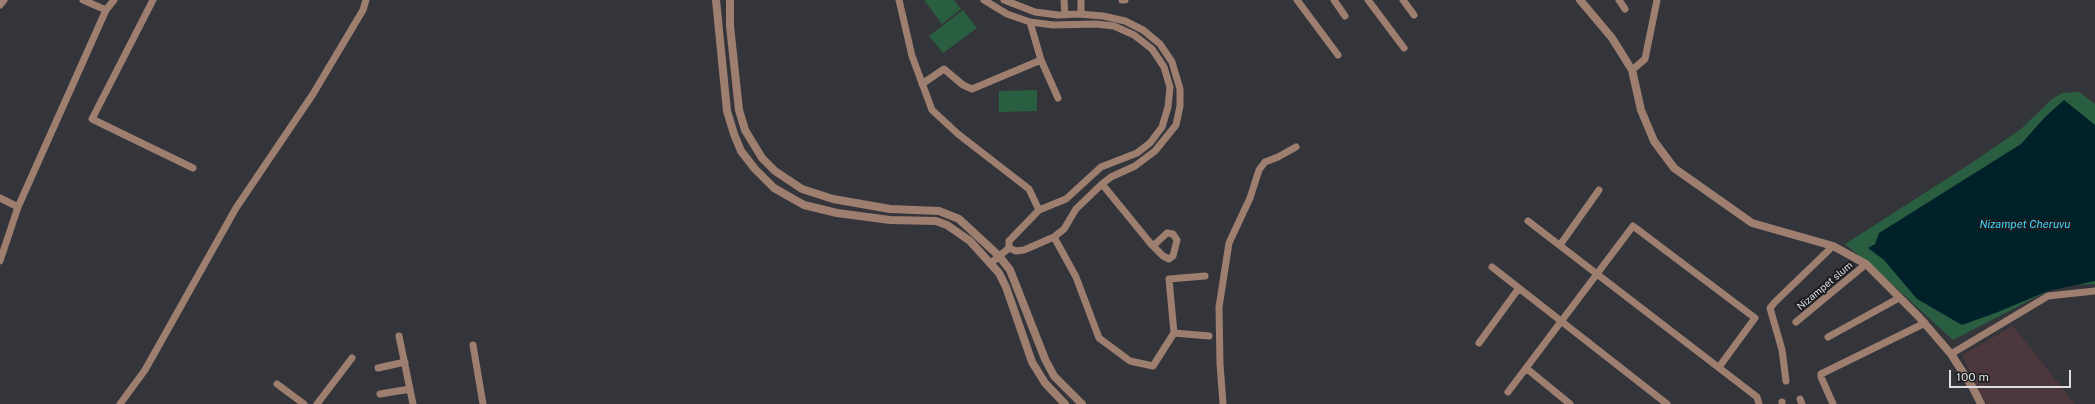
<!DOCTYPE html>
<style>
body{margin:0}
#map{position:relative;width:2095px;height:404px;overflow:hidden;background:#34353b;font-family:"Public Sans",sans-serif}
canvas{display:block}
.scale{position:absolute;left:1949px;top:370px;width:122px;height:18px;box-sizing:border-box;border:2px solid #dedee2;border-top:0;padding-left:5px;font-size:12px;line-height:14px;white-space:nowrap;color:#dedee2;-webkit-text-stroke:3px #1c1d20;paint-order:stroke}
</style>
<div id="map">
<canvas width="2095" height="404"></canvas>
<div class="scale">100 m</div>
</div>
<script>
const ctx = document.querySelector('canvas').getContext('2d');
ctx.lineJoin = 'round';
function fill(path, color) {
  ctx.fillStyle = color;
  ctx.fill(path, 'evenodd');
}
function shape(rows) {
  const path = new Path2D();
  for (const r of rows) {
    path.moveTo(r[0], r[1]);
    for (let i = 2; i < r.length; i += 2) path.lineTo(r[i], r[i + 1]);
  }
  return path;
}
function strokePath(path, color, width, dash) {
  ctx.strokeStyle = color;
  ctx.lineWidth = width;
  ctx.lineCap = dash ? 'butt' : 'round';
  ctx.setLineDash(dash || []);
  ctx.stroke(path);
}
function label(font, color, halo, rows, align = 'center') {
  ctx.font = font + ' "Public Sans",sans-serif';
  ctx.lineWidth = 4;
  ctx.setLineDash([]);
  ctx.textBaseline = 'middle';
  ctx.strokeStyle = halo;
  ctx.fillStyle = color;
  for (const [text, x, y, turn = 0] of rows) {
    ctx.save();
    ctx.translate(x, y);
    ctx.rotate((+turn || 0) * Math.PI / 180);
    ctx.textAlign = isNaN(turn) ? turn : align;
    if (halo) ctx.strokeText(text, 0, 0);
    ctx.fillText(text, 0, 0);
    ctx.restore();
  }
}
const commercial = shape([
 [2013,326,2075,404,1986,404,1962,355]
]);
const green = shape([
 [924,0,954,0,961,9,942,24],
 [963,10,977,28,943,53,929,36],
 [1037,90,1037,111,999,112,999,91],
 [2079,92,2095,104,2095,284,2074,285,2050,290,1953,340,1881,274,1845,244,1970,164,2021,129,2052,99,2062,93]
]);
const water = shape([
 [2064,100,2095,125,2095,281,2048,291,1998,312,1962,325,1917,299,1884,260,1868,248,1875,244,1879,233,2021,144,2045,117]
]);
const minor = shape([
 [83,0,106,10],
 [153,0,92,119,193,168],
 [899,0,912,56,932,110,958,134,1029,189,1039,210],
 [984,0,1007,14,1030,22,1053,25,1096,24,1114,26,1134,35,1152,49,1164,67,1170,87,1168,107,1162,127,1150,143,1137,153,1101,167,1066,199,1039,210,1009,241,1009,248,1016,251,1024,250,1054,237,1064,229,1076,209,1102,184,1111,177,1135,166,1155,151,1176,125,1180,106,1180,89,1172,62,1160,44,1143,30,1125,21,1103,16,1078,14,1058,15,1035,12,1004,0],
 [1064,0,1065,15],
 [1081,0,1081,14],
 [1122,0,1125,0],
 [1297,0,1338,55],
 [1334,0,1345,16],
 [1368,0,1404,48],
 [1403,0,1414,15],
 [1619,0,1625,9],
 [0,5,4,0],
 [1030,22,1041,60,1058,98],
 [1632,70,1645,59,1657,0],
 [922,84,944,69,963,85,972,89,1041,60],
 [1102,184,1151,244,1163,256,1169,259,1173,256,1177,240,1173,234,1167,233,1153,246],
 [0,198,18,207],
 [1528,221,1757,397,1759,404],
 [1054,237,1076,277,1099,338,1130,361,1153,366,1174,333,1169,279,1205,276],
 [1560,245,1599,190],
 [0,261,18,207,106,10,114,0],
 [991,263,1009,248],
 [1492,267,1667,404],
 [1796,322,1866,264],
 [1174,333,1209,336],
 [399,336,413,404],
 [1828,337,1899,298],
 [1479,343,1519,288],
 [473,345,483,404],
 [1951,354,2048,296,2095,291],
 [378,368,405,362],
 [1526,368,1570,404],
 [1786,381,1782,350,1770,308,1775,302,1833,246],
 [277,384,304,404],
 [1508,392,1633,226,1755,318,1719,367],
 [380,394,410,389],
 [1800,399,1802,404],
 [1782,402,1782,404],
 [120,404,145,370,236,208,313,94,363,10,366,0],
 [317,404,352,358],
 [1223,404,1220,364,1219,307,1229,243,1250,198,1259,170,1265,162,1278,157,1296,147],
 [1833,404,1821,377,1821,374,1925,323]
]);
const tertiary = shape([
 [716,0,727,111,734,134,741,151,755,169,774,188,804,205,837,213,890,220,936,221,947,225,970,241,999,273,1006,287,1032,362,1045,383,1065,404],
 [730,0,730,26,739,110,745,130,762,158,775,171,802,189,833,199,890,209,939,211,959,219,999,256,1010,270,1045,359,1054,376,1082,404],
 [1580,0,1612,38,1632,70,1641,110,1654,141,1674,168,1752,223,1833,246,1866,264,1919,317,1951,354,1973,388,1981,404]
]);
const streetNames = [
 ["Nizampet slum",1825,286,-40]
];
const waterNames = [
 ["Nizampet Cheruvu",2025,225]
];
fill(commercial, '#4b373c');
fill(green, '#295f40');
fill(water, '#00212a');
strokePath(minor, '#9e7e6f', 7);
strokePath(tertiary, '#9e7e6f', 8);
label('10px', '#dedee2', '#1c1d20', streetNames);
label('italic 11px', '#3fd5fc', '#1c1d20', waterNames);
</script>
